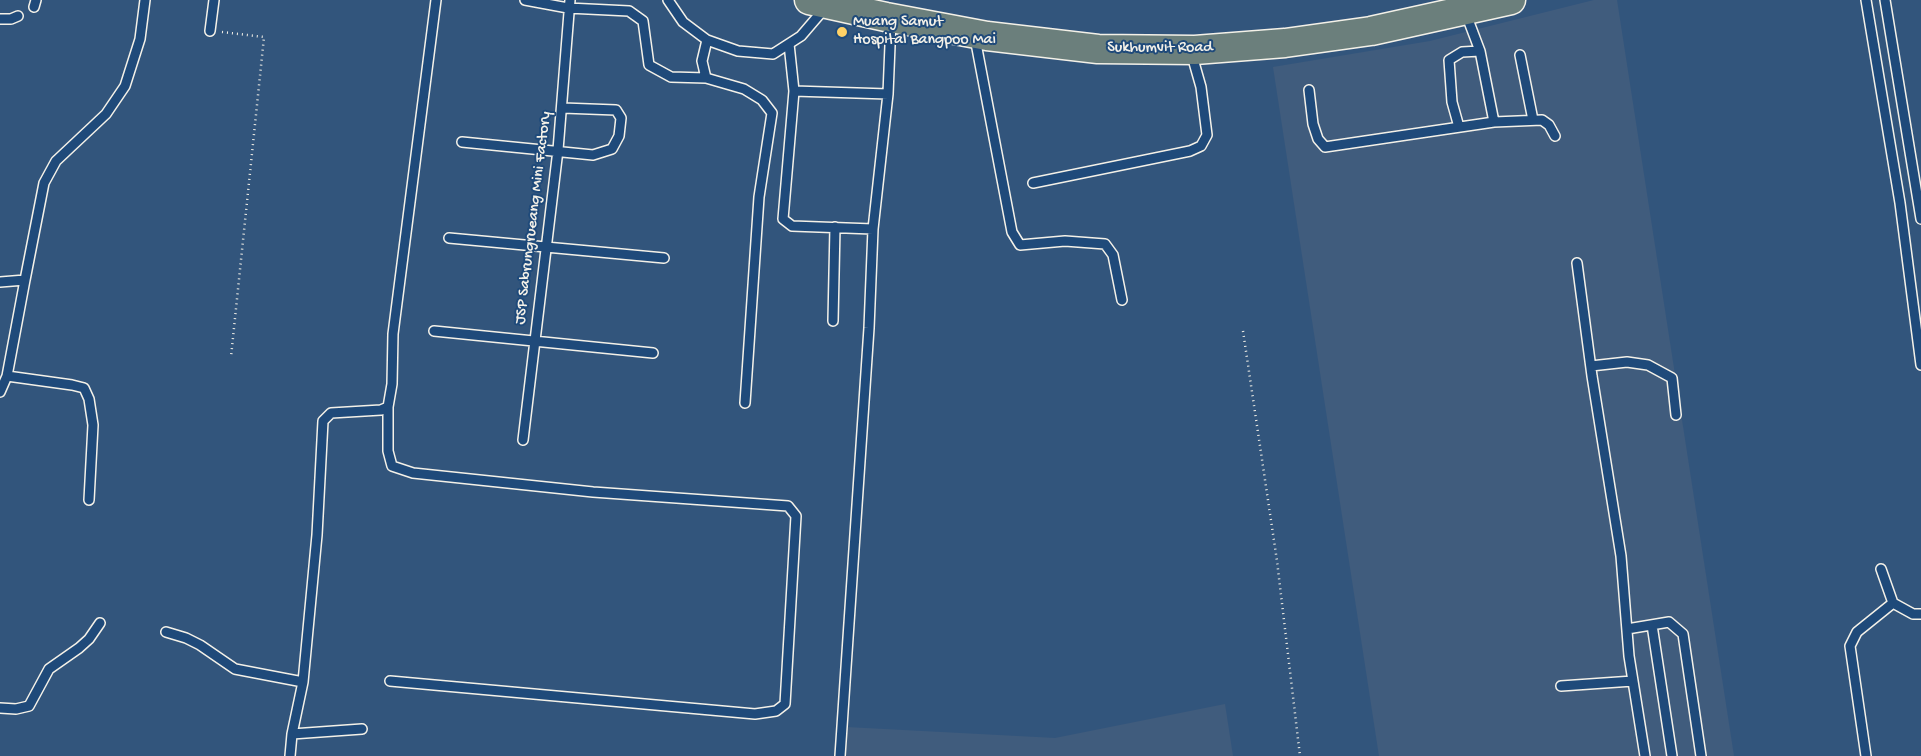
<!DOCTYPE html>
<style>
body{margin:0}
canvas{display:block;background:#32557c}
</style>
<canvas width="1921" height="756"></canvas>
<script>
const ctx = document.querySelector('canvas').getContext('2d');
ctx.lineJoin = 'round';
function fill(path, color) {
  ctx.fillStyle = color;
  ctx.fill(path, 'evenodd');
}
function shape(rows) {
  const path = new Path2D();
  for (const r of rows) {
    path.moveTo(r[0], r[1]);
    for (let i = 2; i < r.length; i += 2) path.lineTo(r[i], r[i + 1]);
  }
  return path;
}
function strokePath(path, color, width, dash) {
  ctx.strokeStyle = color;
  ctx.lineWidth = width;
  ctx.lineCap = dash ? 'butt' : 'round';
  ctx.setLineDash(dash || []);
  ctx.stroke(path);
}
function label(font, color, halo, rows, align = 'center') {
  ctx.font = font + ' "Gochi Hand",sans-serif';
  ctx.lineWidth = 4;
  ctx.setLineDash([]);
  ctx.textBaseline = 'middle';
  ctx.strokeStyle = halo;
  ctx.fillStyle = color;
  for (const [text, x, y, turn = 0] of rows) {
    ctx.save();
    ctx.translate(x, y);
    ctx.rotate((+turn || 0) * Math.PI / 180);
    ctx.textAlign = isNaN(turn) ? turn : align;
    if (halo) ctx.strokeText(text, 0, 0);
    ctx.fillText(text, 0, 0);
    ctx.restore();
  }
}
const built = shape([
 [1594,0,1617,0,1734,756,1379,756,1273,67,1430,41],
 [1225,704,1233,756,843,756,846,727,1055,738]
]);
const path = shape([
 [222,32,264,37,231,357],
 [1243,331,1277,561,1300,756]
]);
const service = shape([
 [525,0,568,8,629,11,643,21,649,65,671,77,706,78],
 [668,0,683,22,707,40,738,51,773,54,801,36,825,8],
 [1866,0,1900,203,1921,365],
 [1885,0,1921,219],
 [34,7,36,0],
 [1466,14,1480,51,1494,122,1542,120,1549,125,1555,136],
 [0,19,11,19,18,16],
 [210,31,214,0],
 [975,38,1012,232,1020,245,1065,241,1105,244,1113,255,1122,300],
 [707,40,702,61,706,78,744,89,762,100,772,113,759,197,745,403],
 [789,44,794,91,783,219,792,226,873,229],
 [1520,55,1533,120],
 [1309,90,1313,124,1318,139,1325,147,1494,122],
 [794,91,888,94],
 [1459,127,1452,102,1449,60,1462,52,1480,51],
 [462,142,593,155,612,149,619,136,621,118,616,110,563,108],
 [1033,183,1190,151,1201,146,1207,135,1201,87,1191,52],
 [449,238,664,258],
 [1577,263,1592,376,1621,556,1629,656,1645,756],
 [0,282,25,280,44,183,56,161,106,114,125,86,140,39,145,0],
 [833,321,835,227],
 [434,331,653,353],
 [1591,366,1627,362,1648,365,1672,378,1676,415],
 [7,376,72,385,84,388,89,399,93,425,89,500],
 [0,392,7,376,25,280],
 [388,407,388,451,392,466,413,473,593,492,788,506,796,516,785,704,776,711,755,714,390,681],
 [523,440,558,150,570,0],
 [1881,569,1893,603,1913,614,1921,614],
 [1652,625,1672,756],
 [1627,629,1669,622,1683,634,1701,756],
 [166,632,186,638,200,645,235,669,303,682],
 [1561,686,1633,681],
 [0,708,16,709,29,706,49,669,79,648,89,639,100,623],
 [362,729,292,734,303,682,317,535,323,421,331,413,381,410,388,407,392,384,393,334,436,0],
 [290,756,292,734],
 [840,756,869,328,873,229,888,94,891,21],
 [1866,756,1850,646,1857,632,1893,603]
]);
const trunk = shape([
 [809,0,886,17,987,36,1098,49,1195,50,1285,43,1371,31,1511,0]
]);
const markers = [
 [842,32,6,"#ffd166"]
];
const poiNames = [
 ["Muang Samut",853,23],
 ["Hospital Bangpoo Mai",853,41]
];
const streetNames = [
 ["Sukhumvit Road",1160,49],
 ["JSP Sabrungrueang Mini Factory",534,218,-83]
];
fill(built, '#405c7d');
strokePath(service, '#f4f1e8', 12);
strokePath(trunk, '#f4f1e8', 31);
strokePath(path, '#f4f1e8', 2.5, [1, 4]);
strokePath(service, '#1f4a7a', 9);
strokePath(trunk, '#6b7f7c', 28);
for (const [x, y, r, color] of markers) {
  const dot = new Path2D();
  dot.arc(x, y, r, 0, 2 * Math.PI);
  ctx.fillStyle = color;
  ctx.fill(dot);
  strokePath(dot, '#1f4a7a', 2);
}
label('16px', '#f4f1e8', '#1f4a7a', poiNames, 'left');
label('16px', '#f4f1e8', '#1f4a7a', streetNames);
</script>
